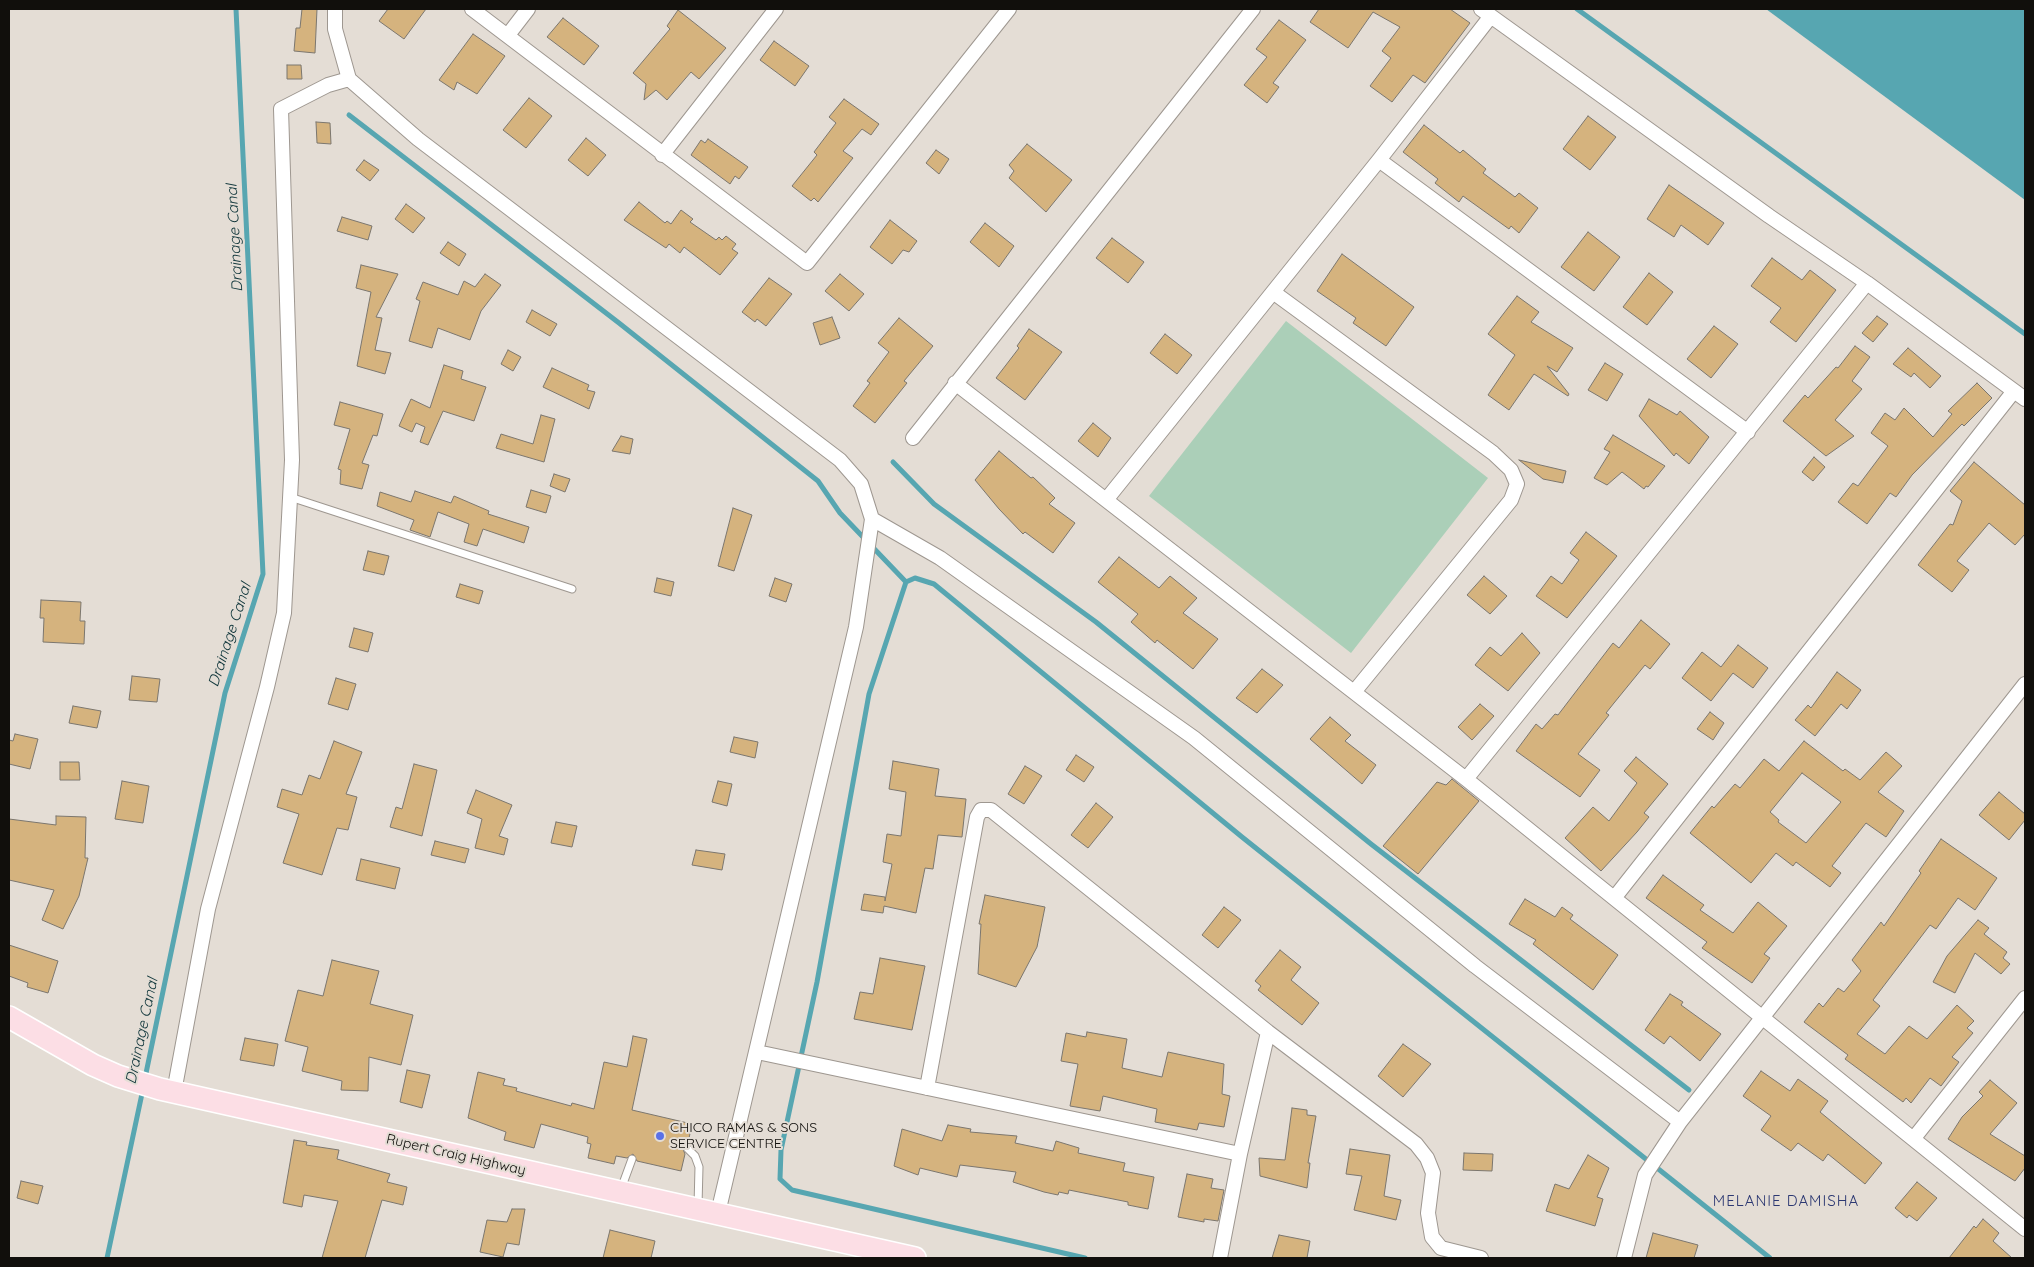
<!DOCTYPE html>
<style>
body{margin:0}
#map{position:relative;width:2034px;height:1267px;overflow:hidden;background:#e4ddd5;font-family:Quicksand,sans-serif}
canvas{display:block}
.frame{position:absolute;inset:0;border:10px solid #110f0c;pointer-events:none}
</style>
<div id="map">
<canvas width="2034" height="1267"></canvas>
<div class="frame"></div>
</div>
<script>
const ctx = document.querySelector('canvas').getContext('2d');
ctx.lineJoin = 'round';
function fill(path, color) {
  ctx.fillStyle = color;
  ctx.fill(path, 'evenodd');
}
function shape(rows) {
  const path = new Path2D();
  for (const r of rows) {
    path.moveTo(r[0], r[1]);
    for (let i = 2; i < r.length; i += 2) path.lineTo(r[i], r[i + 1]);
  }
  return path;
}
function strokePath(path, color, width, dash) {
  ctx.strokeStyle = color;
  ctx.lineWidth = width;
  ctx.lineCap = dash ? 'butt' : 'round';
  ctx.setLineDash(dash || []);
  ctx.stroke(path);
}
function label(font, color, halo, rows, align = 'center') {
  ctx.font = font + ' Quicksand,sans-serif';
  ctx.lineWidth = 4;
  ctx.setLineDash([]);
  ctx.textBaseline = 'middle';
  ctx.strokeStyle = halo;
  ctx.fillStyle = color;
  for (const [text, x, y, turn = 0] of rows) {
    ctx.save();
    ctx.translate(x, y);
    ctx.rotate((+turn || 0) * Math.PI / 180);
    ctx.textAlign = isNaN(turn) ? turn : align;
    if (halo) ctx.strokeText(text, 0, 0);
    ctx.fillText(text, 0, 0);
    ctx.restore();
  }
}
const green = shape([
 [1286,321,1488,478,1351,653,1149,496]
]);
const water = shape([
 [1766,9,2025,9,2025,200]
]);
const stream = shape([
 [1577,9,2025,334],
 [349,115,619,323,818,481,840,513,906,582],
 [893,462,934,504,1096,622,1371,844,1689,1090],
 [145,1078,225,693,263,574,236,9],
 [107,1258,143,1089],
 [1085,1258,792,1190,780,1179,781,1150,817,982,869,694,906,582,915,578,934,584,1242,837,1770,1258]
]);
const building = shape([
 [302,9,317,9,315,53,294,51,296,28,300,28,302,9],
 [388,9,426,9,404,39,379,21,388,9],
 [1319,9,1450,9,1470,23,1425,83,1413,75,1392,102,1370,86,1391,58,1382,51,1400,27,1373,12,1348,48,1310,22,1319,9],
 [678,10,726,48,699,79,691,72,667,100,656,90,644,100,646,84,633,73,670,29,667,26,678,10],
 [563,18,599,46,584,65,547,37,563,18],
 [1279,20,1306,40,1273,83,1279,87,1267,103,1244,85,1267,57,1256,49,1279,20],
 [473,34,505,56,477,94,457,82,454,90,439,80,473,34],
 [774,41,809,66,795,86,760,60,774,41],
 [287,65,301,65,302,79,287,79,287,65],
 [529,98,552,116,526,148,503,130,529,98],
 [844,99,879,124,871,135,862,129,843,151,853,158,818,202,814,198,811,201,792,186,817,155,814,152,836,123,829,117,844,99],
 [1588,116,1616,137,1590,170,1563,149,1588,116],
 [316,122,330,123,331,144,317,143,316,122],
 [1424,125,1460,153,1463,150,1486,169,1483,173,1515,197,1519,193,1538,208,1519,233,1511,226,1509,229,1463,196,1459,202,1435,183,1438,179,1403,152,1424,125],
 [586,138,606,155,588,176,568,160,586,138],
 [708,139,748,167,739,179,735,176,730,184,691,155,701,140,705,143,708,139],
 [1027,144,1072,180,1046,212,1009,178,1014,171,1009,165,1027,144],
 [936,150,949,159,939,174,926,163,936,150],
 [364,160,379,170,370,181,356,170,364,160],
 [1669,185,1724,223,1708,245,1681,225,1674,237,1647,219,1669,185],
 [639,202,665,223,667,221,671,224,681,210,693,219,690,222,716,240,719,237,722,240,726,236,736,244,732,249,738,253,720,275,684,247,680,253,669,244,666,248,624,220,639,202],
 [406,204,425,218,413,233,395,219,406,204],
 [342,217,372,226,368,240,337,231,342,217],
 [890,220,917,241,909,252,903,250,892,264,870,247,890,220],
 [985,223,1014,246,999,267,970,242,985,223],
 [1588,232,1620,257,1594,291,1561,267,1588,232],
 [1112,238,1144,262,1128,283,1096,258,1112,238],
 [448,242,466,254,459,266,440,253,448,242],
 [1342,254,1414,307,1386,346,1353,323,1356,318,1317,291,1342,254],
 [1772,258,1802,280,1810,270,1836,290,1796,342,1770,322,1781,308,1751,286,1772,258],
 [361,265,398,274,376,317,382,318,375,350,391,353,385,374,357,366,371,292,356,288,361,265],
 [1649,273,1673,292,1647,325,1623,307,1649,273],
 [485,274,501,285,481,311,470,340,438,328,432,348,409,341,420,301,416,299,423,282,458,295,464,281,475,287,485,274],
 [840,274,864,294,849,311,825,291,840,274],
 [769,278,792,294,766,326,757,319,755,322,742,312,769,278],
 [1517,296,1539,312,1531,322,1573,348,1557,372,1547,366,1569,394,1568,396,1534,374,1509,410,1488,395,1515,355,1488,334,1517,296],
 [532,310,557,324,550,336,526,322,532,310],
 [1877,316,1888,324,1873,342,1862,333,1877,316],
 [832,317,840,338,820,345,813,323,832,317],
 [899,318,933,346,904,381,907,383,875,423,853,406,870,383,867,381,889,352,878,343,899,318],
 [1714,326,1738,344,1711,378,1687,359,1714,326],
 [1029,329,1062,352,1025,400,996,378,1019,348,1017,346,1029,329],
 [1165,334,1192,355,1177,374,1150,353,1165,334],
 [1855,346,1870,357,1852,381,1862,389,1835,420,1854,436,1826,456,1783,421,1805,395,1808,398,1836,367,1838,368,1855,346],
 [1908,348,1941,376,1930,388,1914,373,1911,377,1893,364,1908,348],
 [508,350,521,357,513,371,501,364,508,350],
 [1605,363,1623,374,1607,401,1588,390,1605,363],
 [444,365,463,371,461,379,486,387,474,421,443,411,428,445,420,442,425,427,416,423,412,432,399,426,411,399,430,408,444,365],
 [552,368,589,385,587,390,595,392,589,409,543,387,552,368],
 [1977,383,1992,398,1964,426,1962,424,1912,475,1896,497,1890,493,1867,524,1838,502,1853,483,1858,486,1888,446,1871,433,1885,413,1895,420,1904,408,1933,437,1952,414,1948,411,1977,383],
 [1649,399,1677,415,1680,411,1709,437,1689,464,1676,453,1674,456,1639,416,1649,399],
 [340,402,383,414,377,436,373,435,362,463,369,465,362,489,340,484,341,470,338,469,350,429,334,425,340,402],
 [541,415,555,419,544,462,496,448,501,434,533,444,541,415],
 [1093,423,1111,438,1098,457,1078,441,1093,423],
 [1613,435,1665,466,1648,487,1646,486,1644,489,1622,472,1607,485,1594,478,1610,452,1604,449,1613,435],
 [621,436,633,439,630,454,612,451,621,436],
 [999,451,1031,478,1033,477,1055,498,1049,504,1075,523,1053,553,1025,532,1023,534,999,509,975,480,999,451],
 [1814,457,1825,467,1813,481,1802,472,1814,457],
 [1519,460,1566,471,1563,483,1543,479,1519,460],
 [1974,462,2025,505,2025,534,2015,545,1989,523,1957,561,1969,570,1952,592,1918,565,1950,524,1953,525,1962,501,1950,491,1974,462],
 [554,474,570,479,565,492,550,486,554,474],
 [531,490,551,496,546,513,526,507,531,490],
 [415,491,451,503,454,496,489,511,488,514,529,527,524,543,483,529,477,546,464,542,469,524,438,512,430,537,410,530,414,520,377,506,380,492,411,502,415,491],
 [733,508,752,515,734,571,718,566,733,508],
 [1586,532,1617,556,1567,618,1536,596,1551,576,1562,584,1579,560,1570,553,1586,532],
 [368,551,389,556,384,575,363,570,368,551],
 [1119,557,1159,588,1170,576,1197,598,1183,613,1218,639,1193,669,1157,640,1155,643,1131,622,1138,614,1098,582,1119,557],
 [1484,576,1507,596,1490,614,1467,595,1484,576],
 [657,578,674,582,671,596,654,592,657,578],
 [775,578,792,584,786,602,769,596,775,578],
 [460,584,483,591,479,604,456,597,460,584],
 [41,600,81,602,80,621,85,621,84,644,43,642,44,618,40,618,41,600],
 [1641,620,1670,644,1650,669,1645,665,1614,703,1606,713,1609,715,1578,754,1600,770,1580,797,1516,751,1536,724,1542,729,1555,714,1558,715,1613,643,1619,648,1641,620],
 [354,628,373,633,368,652,349,647,354,628],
 [1522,633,1540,653,1508,691,1475,665,1490,647,1501,656,1522,633],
 [1738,645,1768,668,1753,688,1733,673,1711,701,1682,678,1702,652,1721,667,1738,645],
 [1262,669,1283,685,1257,713,1236,698,1262,669],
 [1837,672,1861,690,1847,709,1841,704,1815,736,1795,720,1808,705,1811,708,1837,672],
 [132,676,160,679,157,702,129,700,132,676],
 [336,678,356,684,348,710,328,704,336,678],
 [1480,704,1494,716,1472,740,1458,727,1480,704],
 [73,706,101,711,97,728,69,723,73,706],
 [1710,712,1724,723,1713,740,1697,729,1710,712],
 [1330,717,1351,735,1345,741,1376,765,1362,784,1310,739,1330,717],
 [15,734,38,739,30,769,9,764,9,740,13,741,15,734],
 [734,737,758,742,755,758,730,752,734,737],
 [334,741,362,752,346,794,357,797,348,830,337,828,322,875,283,863,299,814,277,807,282,789,302,795,309,775,320,779,334,741],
 [1804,741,1843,771,1845,769,1860,780,1886,752,1902,766,1878,792,1904,811,1886,837,1866,823,1832,866,1841,873,1830,887,1796,862,1793,866,1776,853,1751,883,1690,833,1712,806,1714,808,1735,784,1740,788,1764,759,1779,771,1804,741],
 [1802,773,1841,802,1806,843,1778,822,1779,820,1770,812,1802,773],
 [1076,755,1094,767,1084,782,1066,770,1076,755],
 [1636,757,1668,784,1644,813,1649,817,1637,832,1601,871,1565,838,1593,807,1609,821,1637,783,1624,771,1636,757],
 [893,761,939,769,935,796,966,799,962,837,938,835,933,869,925,868,916,913,884,906,883,913,861,910,864,894,885,897,885,901,892,864,883,862,887,834,901,836,906,792,889,789,893,761],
 [60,762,79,762,80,780,60,780,60,762],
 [414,764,437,770,422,836,390,827,396,807,402,809,414,764],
 [1025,766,1042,776,1024,804,1008,794,1025,766],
 [1452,779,1479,801,1418,874,1383,846,1437,782,1446,785,1452,779],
 [122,781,149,786,143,823,115,819,122,781],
 [718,781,732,784,727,806,712,802,718,781],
 [476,790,512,805,499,836,508,839,504,855,475,848,482,819,467,813,476,790],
 [1999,792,2025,814,2025,820,2009,840,1979,815,1999,792],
 [1096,803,1113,817,1088,848,1071,835,1096,803],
 [56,816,86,817,85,858,88,858,79,896,63,929,42,920,54,890,9,880,9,819,56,825,56,816],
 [556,822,577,826,572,847,551,843,556,822],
 [1941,839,1997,878,1975,910,1958,898,1936,929,1930,925,1873,1000,1880,1006,1857,1034,1885,1054,1909,1026,1927,1039,1957,1005,1974,1021,1967,1028,1973,1033,1952,1057,1959,1062,1941,1086,1930,1078,1911,1103,1906,1098,1903,1102,1845,1059,1848,1055,1804,1022,1819,1003,1823,1007,1838,988,1844,992,1861,971,1852,960,1881,922,1884,926,1921,873,1919,871,1941,839],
 [435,841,469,849,465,863,431,855,435,841],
 [696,850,725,854,722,870,692,865,696,850],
 [361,859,400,868,395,889,356,880,361,859],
 [1663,875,1704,905,1700,910,1733,933,1758,902,1787,926,1764,954,1770,958,1752,983,1702,948,1707,942,1646,898,1663,875],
 [985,895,1045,907,1037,947,1016,987,978,974,981,924,979,924,985,895],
 [1525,899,1555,917,1562,907,1573,915,1570,919,1618,955,1593,990,1533,944,1536,940,1509,924,1525,899],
 [1224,907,1241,920,1218,948,1202,935,1224,907],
 [1978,920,1989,928,1984,934,2007,952,2003,958,2010,964,2001,974,1975,953,1955,993,1933,982,1947,956,1978,920],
 [9,945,58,961,48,993,27,987,28,983,9,976,9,945],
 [1280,950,1301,967,1291,980,1319,1003,1302,1025,1258,990,1261,986,1255,981,1280,950],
 [880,958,925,966,912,1030,854,1019,860,992,873,994,880,958],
 [332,960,379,971,370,1004,413,1015,401,1065,369,1057,368,1091,341,1090,342,1081,302,1071,308,1047,285,1041,298,990,323,996,332,960],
 [1670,994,1683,1002,1681,1005,1721,1034,1700,1061,1670,1036,1664,1044,1645,1030,1670,994],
 [1087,1032,1127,1039,1122,1068,1162,1077,1168,1052,1224,1064,1222,1094,1230,1096,1224,1127,1199,1123,1197,1130,1155,1122,1157,1109,1103,1096,1100,1111,1070,1106,1078,1064,1061,1061,1066,1033,1086,1037,1087,1032],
 [633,1036,647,1039,632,1110,692,1124,688,1143,682,1147,685,1154,681,1171,637,1161,633,1154,627,1158,616,1156,614,1164,588,1158,591,1144,587,1143,588,1137,541,1124,534,1148,504,1140,506,1132,468,1118,478,1072,505,1079,503,1085,517,1088,516,1091,571,1106,572,1103,594,1109,604,1062,627,1067,633,1036],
 [245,1038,278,1044,274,1066,240,1060,245,1038],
 [1403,1044,1431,1064,1403,1097,1378,1076,1403,1044],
 [407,1070,430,1075,422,1108,400,1102,407,1070],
 [1761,1071,1790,1091,1798,1079,1828,1101,1820,1112,1882,1163,1865,1184,1828,1154,1823,1161,1798,1143,1791,1151,1761,1130,1771,1116,1743,1096,1761,1071],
 [1990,1080,2017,1103,1990,1134,2025,1156,2025,1168,2015,1181,1948,1139,1962,1117,1983,1096,1979,1092,1990,1080],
 [1292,1108,1307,1110,1307,1115,1316,1116,1308,1163,1310,1163,1307,1188,1260,1176,1259,1158,1285,1160,1292,1108],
 [948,1125,971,1129,970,1132,1017,1136,1015,1143,1053,1151,1056,1141,1079,1148,1078,1153,1125,1163,1123,1171,1154,1177,1148,1209,1128,1205,1128,1202,1069,1190,1068,1194,1059,1192,1058,1195,1044,1192,1013,1182,1016,1172,960,1165,957,1177,920,1168,918,1175,894,1166,902,1129,942,1141,948,1125],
 [294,1140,307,1142,306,1145,339,1150,337,1159,390,1174,387,1182,407,1187,403,1205,382,1200,365,1258,322,1258,338,1201,304,1195,302,1207,283,1203,294,1140],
 [1350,1149,1390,1155,1384,1196,1401,1200,1396,1220,1354,1210,1362,1176,1346,1174,1350,1149],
 [1464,1153,1493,1154,1492,1171,1463,1170,1464,1153],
 [1588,1155,1609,1168,1597,1197,1603,1199,1595,1226,1546,1211,1555,1184,1569,1189,1588,1155],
 [1187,1174,1213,1179,1211,1188,1224,1190,1218,1221,1204,1219,1204,1222,1178,1217,1187,1174],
 [21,1181,43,1186,38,1204,17,1198,21,1181],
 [1917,1182,1937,1198,1917,1221,1909,1215,1907,1218,1895,1208,1917,1182],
 [512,1209,525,1209,519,1245,507,1243,503,1257,480,1252,487,1220,507,1222,512,1209],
 [1983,1219,1999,1233,1993,1241,2012,1258,1949,1258,1974,1226,1976,1228,1983,1219],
 [610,1230,655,1241,651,1258,603,1258,610,1230],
 [1653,1233,1698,1245,1694,1258,1646,1258,1653,1233],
 [1279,1235,1310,1241,1307,1258,1272,1258,1279,1235]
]);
const lane = shape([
 [290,497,572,589],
 [687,1148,695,1156,699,1167,698,1206],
 [621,1189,632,1159]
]);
const street = shape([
 [335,9,335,29,349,79,418,139,840,460,861,484,872,519,856,627,718,1213],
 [472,9,807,263,1009,9],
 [1481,9,1769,216,1867,283,2025,399],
 [508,35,528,9],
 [662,155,776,9],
 [1379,160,1748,432],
 [1273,292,1493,453,1511,470,1517,484,1511,500,1354,692],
 [955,383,1466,779,2025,1229],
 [913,438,1253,9],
 [1106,500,1379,160,1491,16],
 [872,519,940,558,1194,738,1475,966,1680,1122],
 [1466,779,1867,283],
 [1615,897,2014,391],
 [757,1052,1240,1154],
 [927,1088,977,817,981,810,991,810,1268,1032,1416,1144,1427,1158,1433,1173,1428,1213,1432,1237,1441,1248,1481,1258],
 [174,1092,208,909,267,687,284,613,292,460,281,109,328,85,349,79],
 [1914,1138,2025,998],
 [1220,1258,1240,1154,1268,1032],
 [1624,1258,1645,1175,1680,1122,2025,684]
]);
const primary = shape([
 [9,1017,93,1065,118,1076,160,1089,915,1258]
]);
const markers = [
 [660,1136,5,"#5a71e8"]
];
const poiNames = [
 ["CHICO RAMAS & SONS",670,1128],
 ["SERVICE CENTRE",670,1144]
];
const streetNames = [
 ["Rupert Craig Highway",456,1155,13]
];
const waterNames = [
 ["Drainage Canal",235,238,-93],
 ["Drainage Canal",230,635,-72],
 ["Drainage Canal",142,1031,-78]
];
const neighbourhoodNames = [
 ["MELANIE DAMISHA",1786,1201]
];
fill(green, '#abcfb8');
fill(water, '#57a6b1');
strokePath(stream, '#57a6b1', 5);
fill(building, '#d5b37e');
strokePath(building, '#7b766e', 1);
strokePath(lane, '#9e9790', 9);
strokePath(street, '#9e9790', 16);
strokePath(primary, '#fff', 24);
strokePath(lane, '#fff', 7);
strokePath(street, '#fff', 14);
strokePath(primary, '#fcdee5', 21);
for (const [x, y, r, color] of markers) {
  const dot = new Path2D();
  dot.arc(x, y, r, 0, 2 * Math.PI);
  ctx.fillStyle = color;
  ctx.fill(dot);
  strokePath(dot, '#e4ddd5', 2);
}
label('14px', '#110f0c', '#e4ddd5', poiNames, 'left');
label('14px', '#110f0c', '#e4ddd5', streetNames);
label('italic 15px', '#0c3338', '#e4ddd5', waterNames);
ctx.letterSpacing = '1px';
label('15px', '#2c3872', '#e4ddd5', neighbourhoodNames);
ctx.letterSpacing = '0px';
</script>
